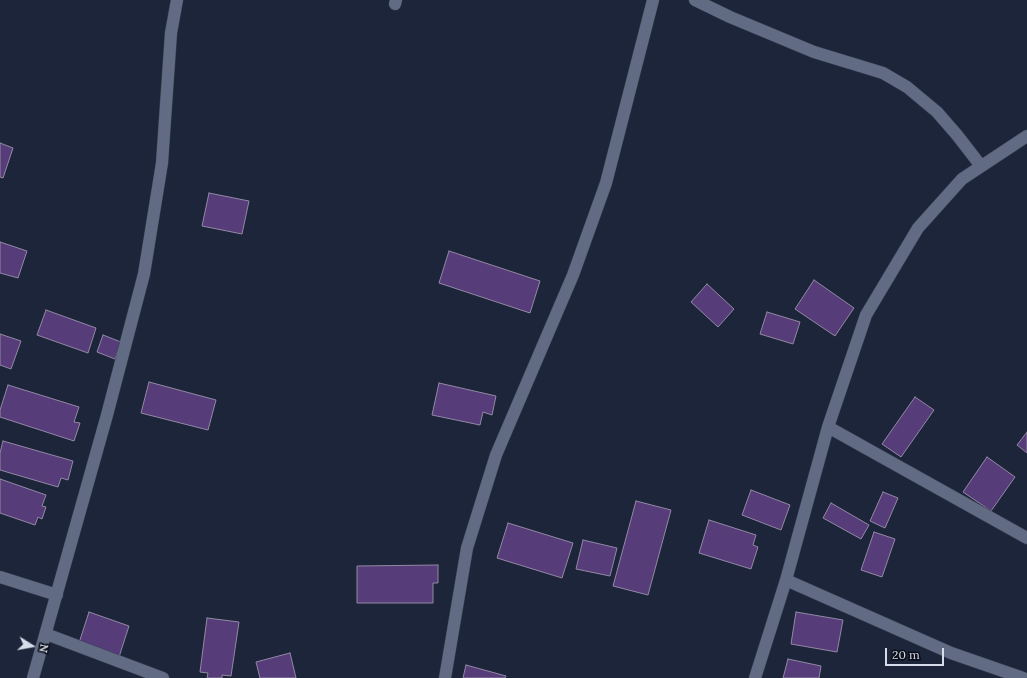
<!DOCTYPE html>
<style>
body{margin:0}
#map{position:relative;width:1027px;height:678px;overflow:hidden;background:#1d253a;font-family:Lora,serif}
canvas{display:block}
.north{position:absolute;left:12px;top:626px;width:40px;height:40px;-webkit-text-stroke:3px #0b0e18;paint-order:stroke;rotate:101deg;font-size:11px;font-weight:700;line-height:16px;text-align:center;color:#d6dcea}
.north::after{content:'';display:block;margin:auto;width:14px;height:18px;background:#d6dcea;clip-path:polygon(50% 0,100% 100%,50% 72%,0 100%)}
.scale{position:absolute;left:885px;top:648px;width:59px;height:18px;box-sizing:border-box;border:2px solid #d6dcea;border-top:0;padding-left:5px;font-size:12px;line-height:14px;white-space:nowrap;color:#d6dcea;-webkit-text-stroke:3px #0b0e18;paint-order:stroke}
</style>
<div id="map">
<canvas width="1027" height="678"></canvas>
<div class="north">N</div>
<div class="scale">20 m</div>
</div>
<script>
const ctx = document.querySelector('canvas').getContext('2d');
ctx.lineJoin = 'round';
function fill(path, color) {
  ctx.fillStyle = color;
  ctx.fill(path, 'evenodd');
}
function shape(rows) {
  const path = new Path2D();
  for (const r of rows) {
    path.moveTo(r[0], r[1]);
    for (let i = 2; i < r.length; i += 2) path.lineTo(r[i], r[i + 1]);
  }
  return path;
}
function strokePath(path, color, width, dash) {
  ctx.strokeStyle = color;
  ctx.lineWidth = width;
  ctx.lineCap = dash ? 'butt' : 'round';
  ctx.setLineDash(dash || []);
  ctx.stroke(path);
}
const building = shape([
 [0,143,13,148,3,178,0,177,0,143],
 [209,193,249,201,242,234,202,226,209,193],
 [0,242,27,251,18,278,0,273,0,242],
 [449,251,540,281,530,313,439,283,449,251],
 [814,280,854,308,835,336,795,309,814,280],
 [707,284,734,309,718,327,691,302,707,284],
 [46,310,96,328,88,353,37,335,46,310],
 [767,312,800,322,793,344,760,334,767,312],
 [0,334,21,341,11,369,0,365,0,334],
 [103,335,121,342,115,359,97,352,103,335],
 [149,382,216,400,208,430,141,413,149,382],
 [439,383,496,396,492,415,483,412,480,425,432,415,439,383],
 [8,385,79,407,74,422,80,423,74,441,0,417,0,410,8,385],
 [915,397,934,410,901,457,882,444,915,397],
 [1027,432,1027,453,1017,445,1027,432],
 [3,441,73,461,68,480,61,478,58,487,0,470,0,453,3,441],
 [987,457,1015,477,991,511,963,492,987,457],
 [0,479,46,495,42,506,46,507,42,519,38,517,35,525,0,513,0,479],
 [751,490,790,505,781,530,742,515,751,490],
 [883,492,898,498,885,528,870,521,883,492],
 [636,501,671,510,648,595,613,586,636,501],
 [831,503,869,525,861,539,823,518,831,503],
 [709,520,756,535,753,545,758,547,751,569,699,553,709,520],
 [508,523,573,543,562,578,497,558,508,523],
 [874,532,895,539,882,577,861,570,874,532],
 [583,540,617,548,610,576,576,569,583,540],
 [438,565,438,583,433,583,433,603,357,603,357,566,438,565],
 [89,612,129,626,119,657,79,643,89,612],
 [796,612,843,620,837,652,791,644,796,612],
 [207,618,239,622,231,676,222,675,222,678,207,678,208,673,200,672,207,618],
 [290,653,296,678,260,678,256,662,290,653],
 [788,659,821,666,819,678,783,678,788,659],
 [466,665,506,676,505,678,463,678,466,665]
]);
const minor = shape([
 [695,0,730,17,814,52,883,73,907,87,937,112,957,135,981,166],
 [395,4,396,0],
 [828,427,1027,538],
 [0,577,57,595],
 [786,580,951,653,1023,678],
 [46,634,163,678],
 [33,678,107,415,144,274,162,163,171,33,177,0],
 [445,678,467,548,496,455,573,275,606,183,653,0],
 [755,678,786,580,828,427,866,315,918,228,962,179,1027,136]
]);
fill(building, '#563c79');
strokePath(building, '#9389a4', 1);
strokePath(minor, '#393f51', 13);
strokePath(minor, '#616b84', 12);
</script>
